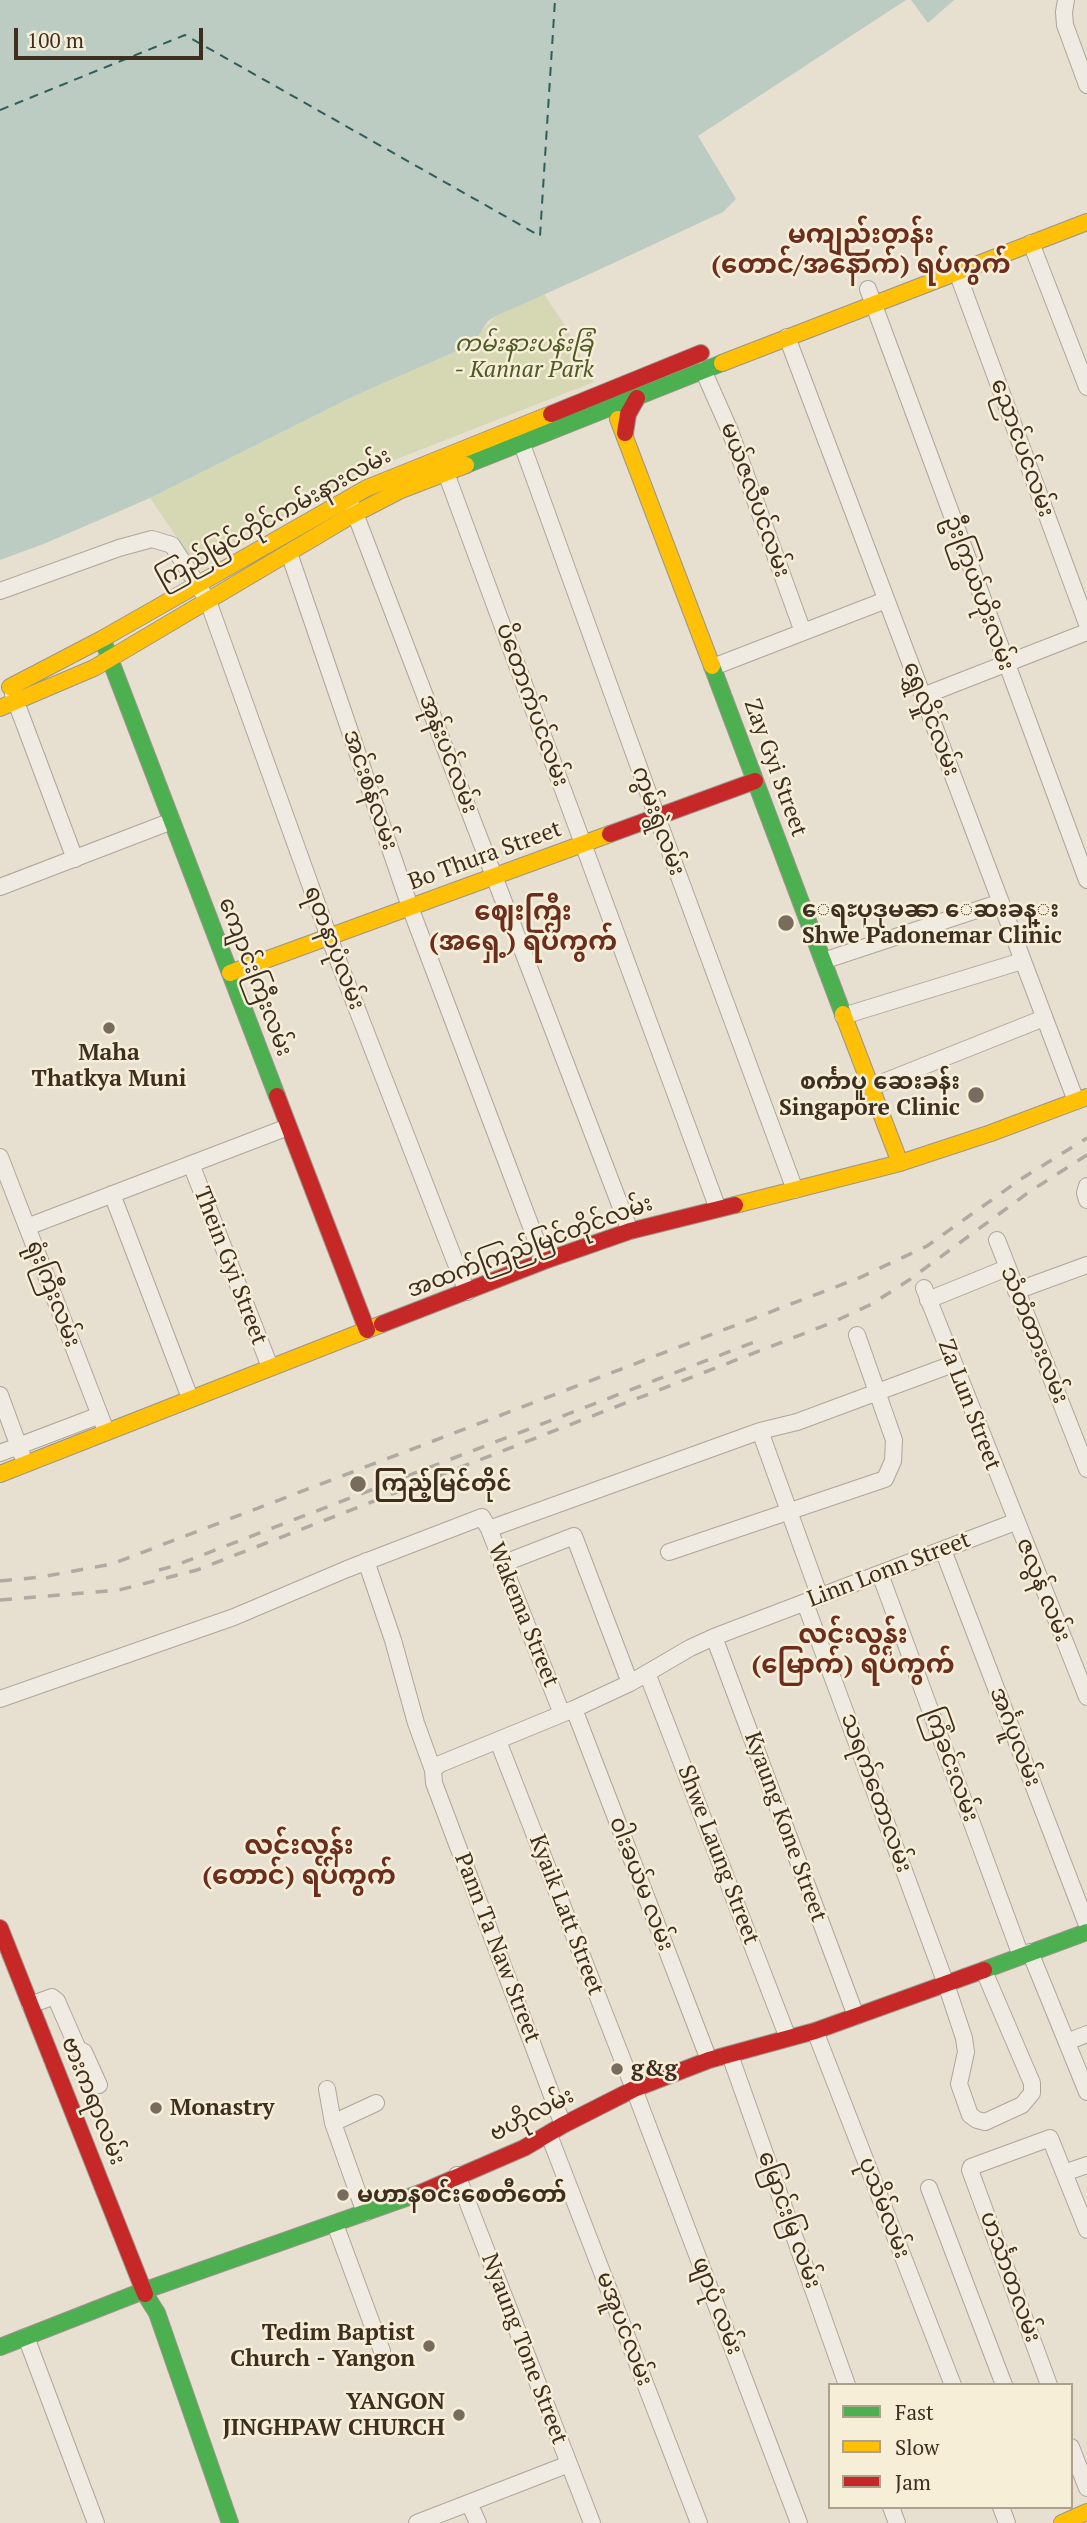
<!DOCTYPE html>
<meta charset="utf-8">
<style>
body{margin:0}
#map{position:relative;width:1087px;height:2523px;overflow:hidden;background:#e7e0d1;font-family:"PT Serif",serif}
canvas{display:block}
.legend{position:absolute;left:828px;top:2383px;width:245px;height:126px;box-sizing:border-box;background:#f7eed8;border:2px solid #ada18e;margin:0;padding:9px 12px;list-style:none;font-size:21px;color:#3d2e20}
.legend li{display:flex;align-items:center;gap:14px;height:35px}
.legend b{width:35px;border:2px solid #ada18e}
.scale{position:absolute;left:14px;top:28px;width:189px;height:32px;box-sizing:border-box;border:4px solid #3d2e20;border-top:0;padding-left:9px;font-size:21px;line-height:24px;white-space:nowrap;color:#3d2e20;-webkit-text-stroke:5px #f7eed8;paint-order:stroke}
</style>
<div id="map">
<canvas width="1087" height="2523"></canvas>
<ul class="legend">
<li><b style="height:9px;background:#4caf50"></b>Fast</li>
<li><b style="height:9px;background:#ffc107"></b>Slow</li>
<li><b style="height:9px;background:#c62828"></b>Jam</li>
</ul>
<div class="scale">100 m</div>
</div>
<script>
const ctx = document.querySelector('canvas').getContext('2d');
ctx.lineJoin = 'round';
function fill(path, color) {
  ctx.fillStyle = color;
  ctx.fill(path, 'evenodd');
}
function shape(rows) {
  const path = new Path2D();
  for (const r of rows) {
    path.moveTo(r[0], r[1]);
    for (let i = 2; i < r.length; i += 2) path.lineTo(r[i], r[i + 1]);
  }
  return path;
}
function strokePath(path, color, width, dash) {
  ctx.strokeStyle = color;
  ctx.lineWidth = width;
  ctx.lineCap = dash ? 'butt' : 'round';
  ctx.setLineDash(dash || []);
  ctx.stroke(path);
}
function label(font, color, halo, rows, align = 'center') {
  ctx.font = font + ' "PT Serif","Noto Sans Myanmar",serif';
  ctx.lineWidth = 5;
  ctx.setLineDash([]);
  ctx.textBaseline = 'middle';
  ctx.strokeStyle = halo;
  ctx.fillStyle = color;
  for (const [text, x, y, turn = 0] of rows) {
    ctx.save();
    ctx.translate(x, y);
    ctx.rotate((+turn || 0) * Math.PI / 180);
    ctx.textAlign = isNaN(turn) ? turn : align;
    if (halo) ctx.strokeText(text, 0, 0);
    ctx.fillText(text, 0, 0);
    ctx.restore();
  }
}
const green = shape([
 [544,294,566,327,594,382,366,471,199,570,150,498,354,396,466,347,496,316]
]);
const water = shape([
 [0,0,906,0,698,136,736,199,723,212,592,273,496,316,488,321,475,341,466,347,354,396,150,498,46,543,0,560],
 [911,0,954,0,928,23]
]);
const ferry = shape([
 [0,110,185,35,540,236,555,0]
]);
const street = shape([
 [1066,0,1064,12,1065,25,1087,85],
 [1031,243,1087,387],
 [957,272,1087,624],
 [868,289,1087,880],
 [787,337,1076,1101],
 [703,370,730,431,803,632],
 [519,436,657,817,795,1190],
 [446,473,718,1209],
 [353,508,630,1231],
 [289,553,410,907,544,1261],
 [0,591,119,548,152,539,172,545,208,601,329,937,467,1292],
 [713,667,886,600],
 [13,694,75,859],
 [923,696,1087,632],
 [0,887,172,821],
 [823,961,1001,902],
 [843,1016,1022,961],
 [871,1087,1044,1018],
 [0,1157,106,1431],
 [191,1164,270,1367],
 [1087,1186,1085,1193,1087,1200],
 [112,1194,190,1398],
 [27,1227,288,1127],
 [997,1240,1087,1469],
 [924,1288,1087,1697],
 [1016,1291,1087,1265],
 [928,1300,1007,1268],
 [0,1395,22,1455],
 [760,1431,820,1597],
 [0,1453,100,1415],
 [489,1529,760,1431,797,1422,953,1364],
 [943,1550,1087,1925],
 [669,1552,885,1479,893,1461,894,1440,857,1335],
 [366,1561,393,1640,416,1723,433,1770,434,1783,563,2125],
 [502,1564,574,1536,630,1683],
 [880,1574,1021,1956],
 [805,1603,946,1984,964,2038,966,2052,959,2084,970,2115,977,2120,985,2122,1022,2105,1032,2093,1032,2083,984,1971],
 [714,1637,856,2016],
 [647,1673,788,2038],
 [0,1699,234,1617,347,1569,482,1517,489,1529,562,1714],
 [574,1709,709,2060],
 [498,1741,634,2089,799,2523],
 [433,1770,440,1764,574,1709,630,1683,690,1648,714,1637,1015,1522],
 [1030,1952,1087,2092],
 [30,2005,52,1997,57,2001,78,2049,84,2052,99,2085],
 [815,2031,953,2385],
 [1067,2042,1087,2034],
 [730,2055,847,2385],
 [327,2089,333,2123,365,2213],
 [333,2123,376,2103],
 [549,2135,699,2523],
 [1064,2173,1087,2165],
 [457,2175,592,2523],
 [929,2188,1004,2385],
 [335,2224,382,2351],
 [26,2337,96,2523],
 [1049,2385,970,2170,971,2167,1050,2138,1087,2230],
 [1071,2447,1087,2488],
 [469,2503,478,2523],
 [891,2507,897,2523],
 [1001,2507,1007,2523],
 [417,2523,569,2464]
]);
const fast = shape([
 [466,465,722,363],
 [105,646,277,1096],
 [712,666,843,1014],
 [984,1970,1087,1932],
 [145,2294,157,2313,230,2523],
 [0,2347,143,2291,420,2193]
]);
const slow = shape([
 [722,363,1087,222],
 [618,419,712,666],
 [10,687,102,639,367,488,551,414],
 [0,708,94,668,347,518,401,490,466,465],
 [230,973,610,834],
 [843,1014,900,1163],
 [735,1205,900,1163,991,1133,1087,1097],
 [0,1474,382,1324],
 [1062,2523,1087,2512]
]);
const jam = shape([
 [551,414,701,353],
 [625,433,628,414,637,398],
 [610,834,755,781],
 [277,1096,367,1330],
 [382,1324,544,1261,630,1231,735,1205],
 [0,1928,145,2294],
 [420,2193,524,2148,563,2125,634,2089,709,2060,815,2031,984,1970]
]);
const rail = shape([
 [159,1570,174,1566,757,1341],
 [0,1581,41,1577,112,1564,859,1278,927,1246,1021,1179,1087,1138],
 [0,1600,119,1590,197,1570,831,1323,872,1304,909,1280,1029,1192,1087,1155]
]);
const markers = [
 [786,923,9,"#786c5e"],
 [109,1028,7,"#786c5e"],
 [976,1095,9,"#786c5e"],
 [358,1484,9,"#786c5e"],
 [617,2069,7,"#786c5e"],
 [156,2108,7,"#786c5e"],
 [343,2195,7,"#786c5e"],
 [429,2346,7,"#786c5e"],
 [459,2415,7,"#786c5e"]
];
const parkNames = [
 ["ကမ်းနားပန်းခြံ",524,344],
 ["- Kannar Park",524,370]
];
const streetNames = [
 ["ညောင်ပင်လမ်း",1022,448,70],
 ["မယ်ဇလီပင်လမ်း",755,500,70],
 ["ကြည်မြင်တိုင်ကမ်းနားလမ်း",274,518,-29],
 ["ဦးကြွယ်ဟိုးလမ်း",979,593,70],
 ["ပိတောက်ပင်လမ်း",532,705,70],
 ["ရွှေလှိုင်လမ်း",931,719,69],
 ["အုန်းပင်လမ်း",448,754,69],
 ["Zay Gyi Street",775,768,70],
 ["အင်းစိန်လမ်း",370,790,71],
 ["ကွမ်းရွဲလမ်း",658,821,70],
 ["Bo Thura Street",485,856,-20],
 ["ရတနာပုံလမ်း",334,948,69],
 ["ကျောင်းကြီးလမ်း",255,977,69],
 ["အထက်ကြည်မြင်တိုင်လမ်း",530,1247,-20],
 ["Thein Gyi Street",230,1266,69],
 ["ရုံးကြီးလမ်း",53,1294,69],
 ["သံတံတားလမ်း",1034,1335,68],
 ["Za Lun Street",969,1405,69],
 ["Linn Lonn Street",889,1570,-21],
 ["ဇလွန် လမ်း",1043,1590,68],
 ["Wakema Street",523,1615,68],
 ["အင်္ဂပူလမ်း",1015,1737,69],
 ["ကြံခင်းလမ်း",951,1765,70],
 ["သရက်တောလမ်း",876,1793,70],
 ["Kyaung Kone Street",785,1827,70],
 ["Shwe Laung Street",718,1855,69],
 ["ဝါးခယ်မ လမ်း",641,1884,69],
 ["Kyaik Latt Street",566,1915,69],
 ["Pann Ta Naw Street",497,1948,69],
 ["ဗားကရာလမ်း",93,2101,68],
 ["ဗဟိုလမ်း",532,2115,-27],
 ["ပုသိမ်လမ်း",884,2208,69],
 ["မြောင်းမြ လမ်း",789,2220,70],
 ["ဟင်္သာတလမ်း",1010,2277,70],
 ["ဖျာပုံ လမ်း",717,2306,69],
 ["မအူပင်လမ်း",624,2329,69],
 ["Nyaung Tone Street",524,2349,69]
];
const poiNames = [
 ["ေရႊပုဒုမၼာ ေဆးခန္း",802,910],
 ["Shwe Padonemar Clinic",802,936],
 ["Maha",109,1053,"center"],
 ["Thatkya Muni",109,1079,"center"],
 ["စင်္ကာပူ ဆေးခန်း",960,1082,"right"],
 ["Singapore Clinic",960,1108,"right"],
 ["ကြည့်မြင်တိုင်",374,1484],
 ["g&g",631,2069],
 ["Monastry",170,2108],
 ["မဟာနဝင်းစေတီတော်",357,2195],
 ["Tedim Baptist",415,2333,"right"],
 ["Church - Yangon",415,2359,"right"],
 ["YANGON",445,2402,"right"],
 ["JINGHPAW CHURCH",445,2428,"right"]
];
const quarterNames = [
 ["မကျည်းတန်း",861,236],
 ["(တောင်/အနောက်) ရပ်ကွက်",861,266],
 ["ဈေးကြီး",523,913],
 ["(အရှေ့) ရပ်ကွက်",523,943],
 ["လင်းလွန်း",853,1636],
 ["(မြောက်) ရပ်ကွက်",853,1666],
 ["လင်းလွန်း",299,1847],
 ["(တောင်) ရပ်ကွက်",299,1877]
];
fill(green, '#d6d7b3');
fill(water, '#bcccc2');
strokePath(ferry, '#2f5d5a', 2, [9, 7]);
strokePath(street, '#ada599', 18);
strokePath(fast, '#9c958a', 18);
strokePath(slow, '#9c958a', 18);
strokePath(jam, '#9c958a', 18);
strokePath(street, '#efebe3', 16);
strokePath(fast, '#4caf50', 16);
strokePath(slow, '#ffc107', 16);
strokePath(jam, '#c62828', 16);
strokePath(rail, '#afaaa2', 3.5, [12, 12]);
for (const [x, y, r, color] of markers) {
  const dot = new Path2D();
  dot.arc(x, y, r, 0, 2 * Math.PI);
  ctx.fillStyle = color;
  ctx.fill(dot);
  strokePath(dot, '#f7eed8', 2.5);
}
label('italic 23px', '#4d5a26', '#f7eed8', parkNames);
label('23px', '#3d2e20', '#f7eed8', streetNames);
label('bold 23px', '#3d2e20', '#f7eed8', poiNames, 'left');
label('bold 26px', '#6b2e1e', '#f7eed8', quarterNames);
</script>
